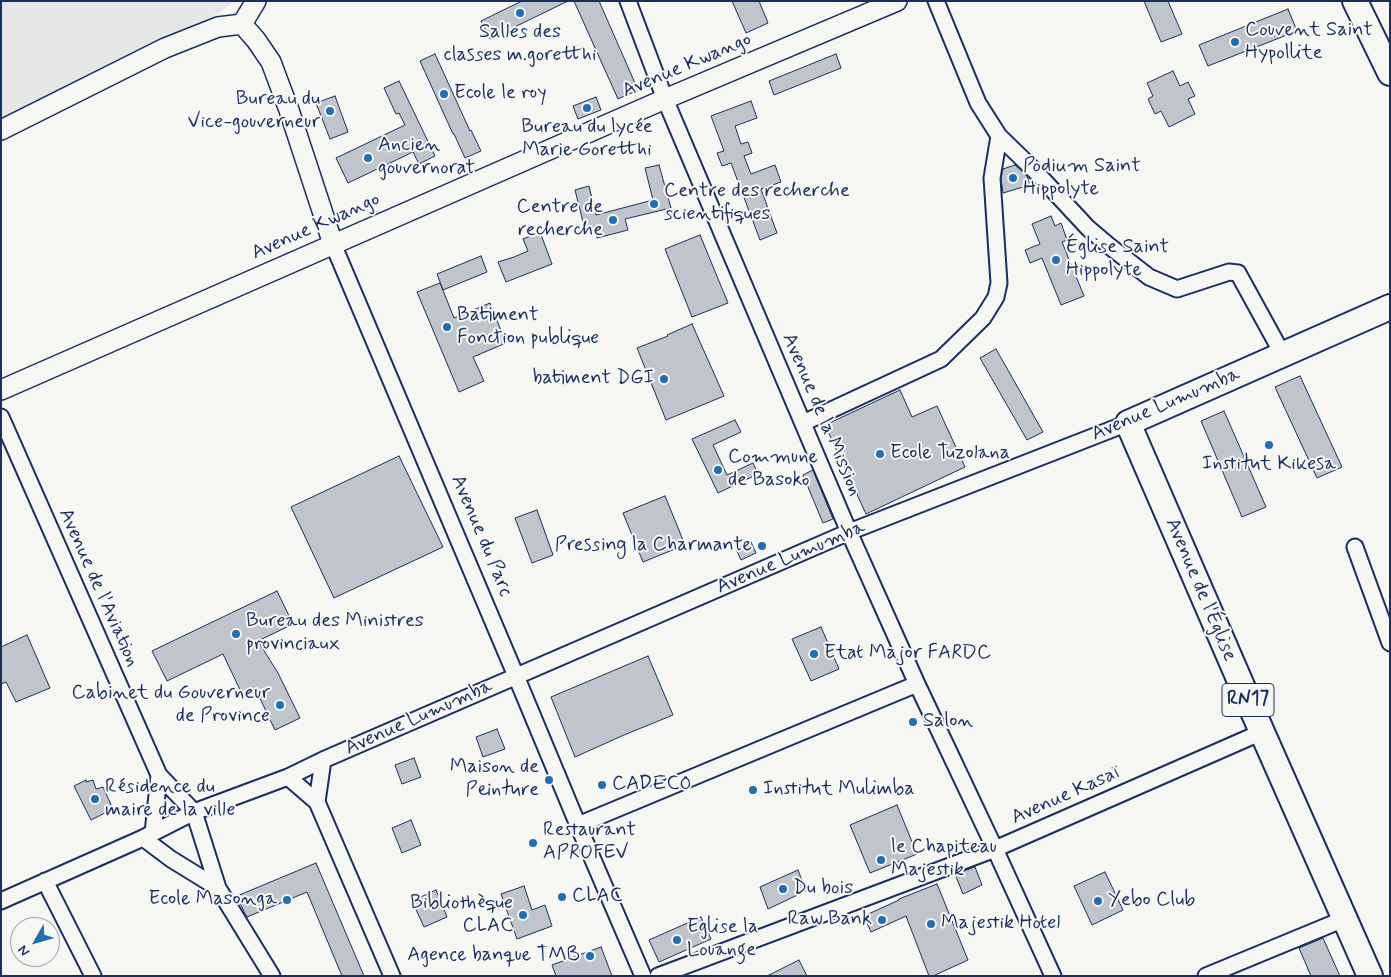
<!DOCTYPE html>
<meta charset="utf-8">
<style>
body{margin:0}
#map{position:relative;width:1391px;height:977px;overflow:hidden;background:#f6f6f2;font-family:Mynerve,sans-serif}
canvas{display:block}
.frame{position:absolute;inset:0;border:2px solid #1b2f5e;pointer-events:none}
.north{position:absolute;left:10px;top:917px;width:50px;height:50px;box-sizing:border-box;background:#f6f6f2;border:1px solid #9ea6b7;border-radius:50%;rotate:232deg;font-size:14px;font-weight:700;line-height:20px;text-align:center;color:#1b2f5e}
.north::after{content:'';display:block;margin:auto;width:18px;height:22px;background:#1f6fb2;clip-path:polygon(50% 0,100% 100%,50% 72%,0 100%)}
</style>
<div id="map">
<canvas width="1391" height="977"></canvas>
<div class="frame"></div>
<div class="north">N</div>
</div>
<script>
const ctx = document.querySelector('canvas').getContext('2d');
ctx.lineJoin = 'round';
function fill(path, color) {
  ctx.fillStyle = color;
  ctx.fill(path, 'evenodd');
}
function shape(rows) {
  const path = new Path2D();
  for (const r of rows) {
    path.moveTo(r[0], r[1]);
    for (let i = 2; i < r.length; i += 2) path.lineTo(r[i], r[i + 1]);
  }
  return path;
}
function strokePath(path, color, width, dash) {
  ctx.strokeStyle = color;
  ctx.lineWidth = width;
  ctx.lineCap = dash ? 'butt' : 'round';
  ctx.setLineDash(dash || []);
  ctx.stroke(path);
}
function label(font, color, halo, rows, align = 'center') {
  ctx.font = font + ' Mynerve,sans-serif';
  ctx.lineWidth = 4;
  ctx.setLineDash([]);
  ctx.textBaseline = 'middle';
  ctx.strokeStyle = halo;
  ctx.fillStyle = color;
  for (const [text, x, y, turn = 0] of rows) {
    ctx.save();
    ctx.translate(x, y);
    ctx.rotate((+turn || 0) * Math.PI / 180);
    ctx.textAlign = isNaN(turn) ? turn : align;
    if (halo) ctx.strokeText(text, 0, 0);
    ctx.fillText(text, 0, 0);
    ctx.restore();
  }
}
const built = shape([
 [1,1,235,1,217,14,1,121]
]);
const building = shape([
 [522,1,568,1,490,39,481,21,522,1],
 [574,1,599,1,638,90,618,99,574,1],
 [732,1,759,1,768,23,746,33,732,1],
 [1144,1,1168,1,1182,34,1161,42,1144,1],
 [1288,9,1297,31,1208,66,1199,45,1288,9],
 [435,54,470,131,471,130,481,151,465,158,454,134,453,134,420,61,435,54],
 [836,54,841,68,774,95,769,81,836,54],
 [1173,71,1180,86,1188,82,1195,96,1188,99,1195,114,1169,127,1161,111,1155,114,1148,99,1153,96,1147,83,1173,71],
 [399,81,435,156,419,164,413,152,348,183,336,158,405,125,399,113,396,114,384,88,399,81],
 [335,96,348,132,330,139,316,103,335,96],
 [596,97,601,110,578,119,573,106,596,97],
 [751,101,757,118,735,126,741,144,748,142,752,153,744,156,751,174,775,165,781,182,761,189,777,233,760,240,731,163,722,166,717,153,724,151,711,116,751,101],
 [659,165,671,208,625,219,628,230,597,238,595,228,585,230,575,190,589,186,596,215,653,200,645,168,659,165],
 [1015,165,1027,176,1030,185,1003,193,1001,178,1003,169,1015,165],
 [1051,216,1055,226,1061,223,1067,240,1062,242,1084,296,1061,305,1042,258,1030,263,1025,250,1040,244,1032,224,1051,216],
 [540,232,552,264,506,282,498,262,514,257,528,251,523,239,540,232],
 [700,235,728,303,692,317,665,249,700,235],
 [481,256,487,272,443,290,437,274,481,256],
 [440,283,454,318,490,303,506,343,473,357,484,381,459,392,417,292,440,283],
 [692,324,724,396,666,420,637,348,668,336,667,335,692,324],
 [996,349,1043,432,1027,440,980,358,996,349],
 [1300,376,1342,467,1317,478,1275,387,1300,376],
 [900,390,912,417,937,406,965,467,866,514,825,425,900,390],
 [1224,411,1266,507,1242,517,1201,421,1224,411],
 [735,420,741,432,713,445,727,475,753,463,758,474,718,493,692,439,735,420],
 [399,456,443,547,334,598,291,507,399,456],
 [813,470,833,519,823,523,803,475,813,470],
 [665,496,685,545,643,562,623,513,665,496],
 [537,510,553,555,532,563,515,518,537,510],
 [751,542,756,553,741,560,736,549,751,542],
 [277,591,293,624,258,641,278,673,300,718,275,730,255,688,242,694,223,654,167,681,152,651,277,591],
 [821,627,839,669,811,681,792,639,821,627],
 [27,635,50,688,16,702,6,682,1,684,1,647,27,635],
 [648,656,673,715,624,735,575,757,551,697,648,656],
 [497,729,505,749,483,757,476,737,497,729],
 [414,758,421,777,402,784,395,765,414,758],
 [86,780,86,782,93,780,96,789,103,787,113,809,91,820,74,786,86,780],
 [897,805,917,854,870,873,850,825,897,805],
 [411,820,421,845,402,853,392,828,411,820],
 [316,863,364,976,342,976,307,892,247,917,245,914,237,896,316,863],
 [975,867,982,885,963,894,955,874,975,867],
 [798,870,806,891,768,909,760,887,798,870],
 [1105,872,1123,910,1092,925,1074,886,1105,872],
 [937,884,968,960,933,976,929,976,906,916,871,932,864,916,899,900,899,899,937,884],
 [524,886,532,910,545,905,552,926,517,939,501,894,524,886],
 [436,890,447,917,424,927,412,901,436,890],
 [701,917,711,939,659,962,649,940,701,917],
 [1323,938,1340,976,1311,976,1299,948,1323,938],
 [601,947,612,976,556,976,552,965,601,947],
 [799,960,807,976,767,976,799,960]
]);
const minor = shape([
 [628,1,665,99,849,532,917,684,995,849,1053,976],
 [936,1,978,103,999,136,1034,170,1088,228,1108,245,1149,277,1177,289,1229,272,1238,273,1283,355],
 [333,244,516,676,578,825,643,976],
 [1,417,159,775,194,812,218,888,272,976],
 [803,423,941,359,983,318,996,297,999,283,992,178,999,136],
 [1355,547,1390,643],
 [288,777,317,802,392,976],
 [317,802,323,760],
 [578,825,917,684],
 [153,833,159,775],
 [143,838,171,859,218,888],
 [45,881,93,976],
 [1,901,143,838,194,812,288,777,323,760,849,532,1128,423],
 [658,976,995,849,1262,732],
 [1206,976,1344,919]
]);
const tertiary = shape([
 [242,24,256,1],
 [1,130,165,48,218,27,242,24,256,40,271,62,289,110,333,244],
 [1,390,665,99,897,1]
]);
const primary = shape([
 [1355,1,1390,73],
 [1370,976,1262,732,1128,423,1390,307]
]);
const markers = [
 [520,13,5,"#1f6fb2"],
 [1235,42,5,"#1f6fb2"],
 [444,94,5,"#1f6fb2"],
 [587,108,5,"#1f6fb2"],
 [330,111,5,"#1f6fb2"],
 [368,158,5,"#1f6fb2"],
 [1013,178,5,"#1f6fb2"],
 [654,204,5,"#1f6fb2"],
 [613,220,5,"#1f6fb2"],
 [1056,260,5,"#1f6fb2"],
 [447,327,5,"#1f6fb2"],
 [664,379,5,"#1f6fb2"],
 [1269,445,5,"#1f6fb2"],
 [880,454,5,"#1f6fb2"],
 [718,470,5,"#1f6fb2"],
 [762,546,5,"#1f6fb2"],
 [236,634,5,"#1f6fb2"],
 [814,654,5,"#1f6fb2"],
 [280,705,5,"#1f6fb2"],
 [913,722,5,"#1f6fb2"],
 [549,780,5,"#1f6fb2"],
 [602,785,5,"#1f6fb2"],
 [753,790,5,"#1f6fb2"],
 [95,799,5,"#1f6fb2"],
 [533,843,5,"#1f6fb2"],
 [881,860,5,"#1f6fb2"],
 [783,889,5,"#1f6fb2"],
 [562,897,5,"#1f6fb2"],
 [287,900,5,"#1f6fb2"],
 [1098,901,5,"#1f6fb2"],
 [523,915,5,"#1f6fb2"],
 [882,920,5,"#1f6fb2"],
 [931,924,5,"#1f6fb2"],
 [677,940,5,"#1f6fb2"],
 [590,956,5,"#1f6fb2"]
];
const shields = [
 [1248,700,52]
];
const shieldNames = [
 ["RN17",1248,700]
];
const poiNames = [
 ["Couvent Saint",1245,31],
 ["Hypollite",1245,54],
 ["Salles des",520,33,"center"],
 ["classes m.goretthi",520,56,"center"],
 ["Ecole le roy",454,94],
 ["Bureau du",320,100,"right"],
 ["Vice-gouverneur",320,123,"right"],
 ["Bureau du lycée",587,128,"center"],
 ["Marie Goretthi",587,151,"center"],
 ["Ancien",378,146],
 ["gouvernorat",378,169],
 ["Podium Saint",1023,167],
 ["Hippolyte",1023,190],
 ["Centre des recherche",664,192],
 ["scientifiques",664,215],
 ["Centre de",603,208,"right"],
 ["recherche",603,231,"right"],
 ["Église Saint",1066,248],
 ["Hippolyte",1066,271],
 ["Batiment",457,316],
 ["Fonction publique",457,339],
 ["batiment DGI",654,379,"right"],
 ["Ecole Tuzolana",890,454],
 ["Commune",728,458],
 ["de Basoko",728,481],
 ["Institut Kikesa",1269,465,"center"],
 ["Pressing la Charmante",752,546,"right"],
 ["Bureau des Ministres",246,622],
 ["provinciaux",246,645],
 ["Etat Major FARDC",824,654],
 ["Cabinet du Gouverneur",270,694,"right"],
 ["de Province",270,717,"right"],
 ["Salon",923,722],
 ["Maison de",539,768,"right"],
 ["Peinture",539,791,"right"],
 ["CADECO",612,785],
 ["Résidence du",105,788],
 ["maire de la ville",105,811],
 ["Institut Mulimba",763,790],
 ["Restaurant",543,831],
 ["APROFEV",543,854],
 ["le Chapiteau",891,848],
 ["Majestik",891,871],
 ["Du bois",793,889],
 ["CLAC",572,897],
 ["Ecole Masonga",277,900,"right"],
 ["Yebo Club",1108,901],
 ["Bibliothèque",513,904,"right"],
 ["CLAC",513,927,"right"],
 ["Raw Bank",872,920,"right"],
 ["Majestik Hotel",941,924],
 ["Eglise la",687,928],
 ["Louange",687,951],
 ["Agence banque TMB",580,956,"right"]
];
const streetNames = [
 ["Avenue Kwango",687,66,-23],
 ["Avenue Kwango",316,227,-24],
 ["Avenue Lumumba",1166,405,-23],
 ["Avenue de la Mission",821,415,67],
 ["Avenue du Parc",481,536,67],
 ["Avenue Lumumba",791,558,-23],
 ["Avenue de l'Aviation",98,588,66],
 ["Avenue de l'Église",1200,590,67],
 ["Avenue Lumumba",419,718,-24],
 ["Avenue Kasaï",1066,796,-24]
];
fill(built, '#e6e7e7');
fill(building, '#c0c4cd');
strokePath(building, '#1b2f5e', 1);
strokePath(minor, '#1b2f5e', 19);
strokePath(tertiary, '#1b2f5e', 22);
strokePath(primary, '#1b2f5e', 28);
strokePath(minor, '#f6f6f2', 15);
strokePath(tertiary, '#f6f6f2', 19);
strokePath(primary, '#f6f6f2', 24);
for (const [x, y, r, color] of markers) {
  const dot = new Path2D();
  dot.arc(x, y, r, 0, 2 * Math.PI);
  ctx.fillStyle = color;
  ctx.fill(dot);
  strokePath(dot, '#f6f6f2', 2);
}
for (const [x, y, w] of shields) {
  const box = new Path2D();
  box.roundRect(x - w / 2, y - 16.5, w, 33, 4);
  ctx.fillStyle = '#f6f6f2';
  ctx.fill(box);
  strokePath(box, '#1b2f5e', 1);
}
label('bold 19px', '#1b2f5e', null, shieldNames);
label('20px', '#1b2f5e', '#f6f6f2', poiNames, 'left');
label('20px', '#1b2f5e', '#f6f6f2', streetNames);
</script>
